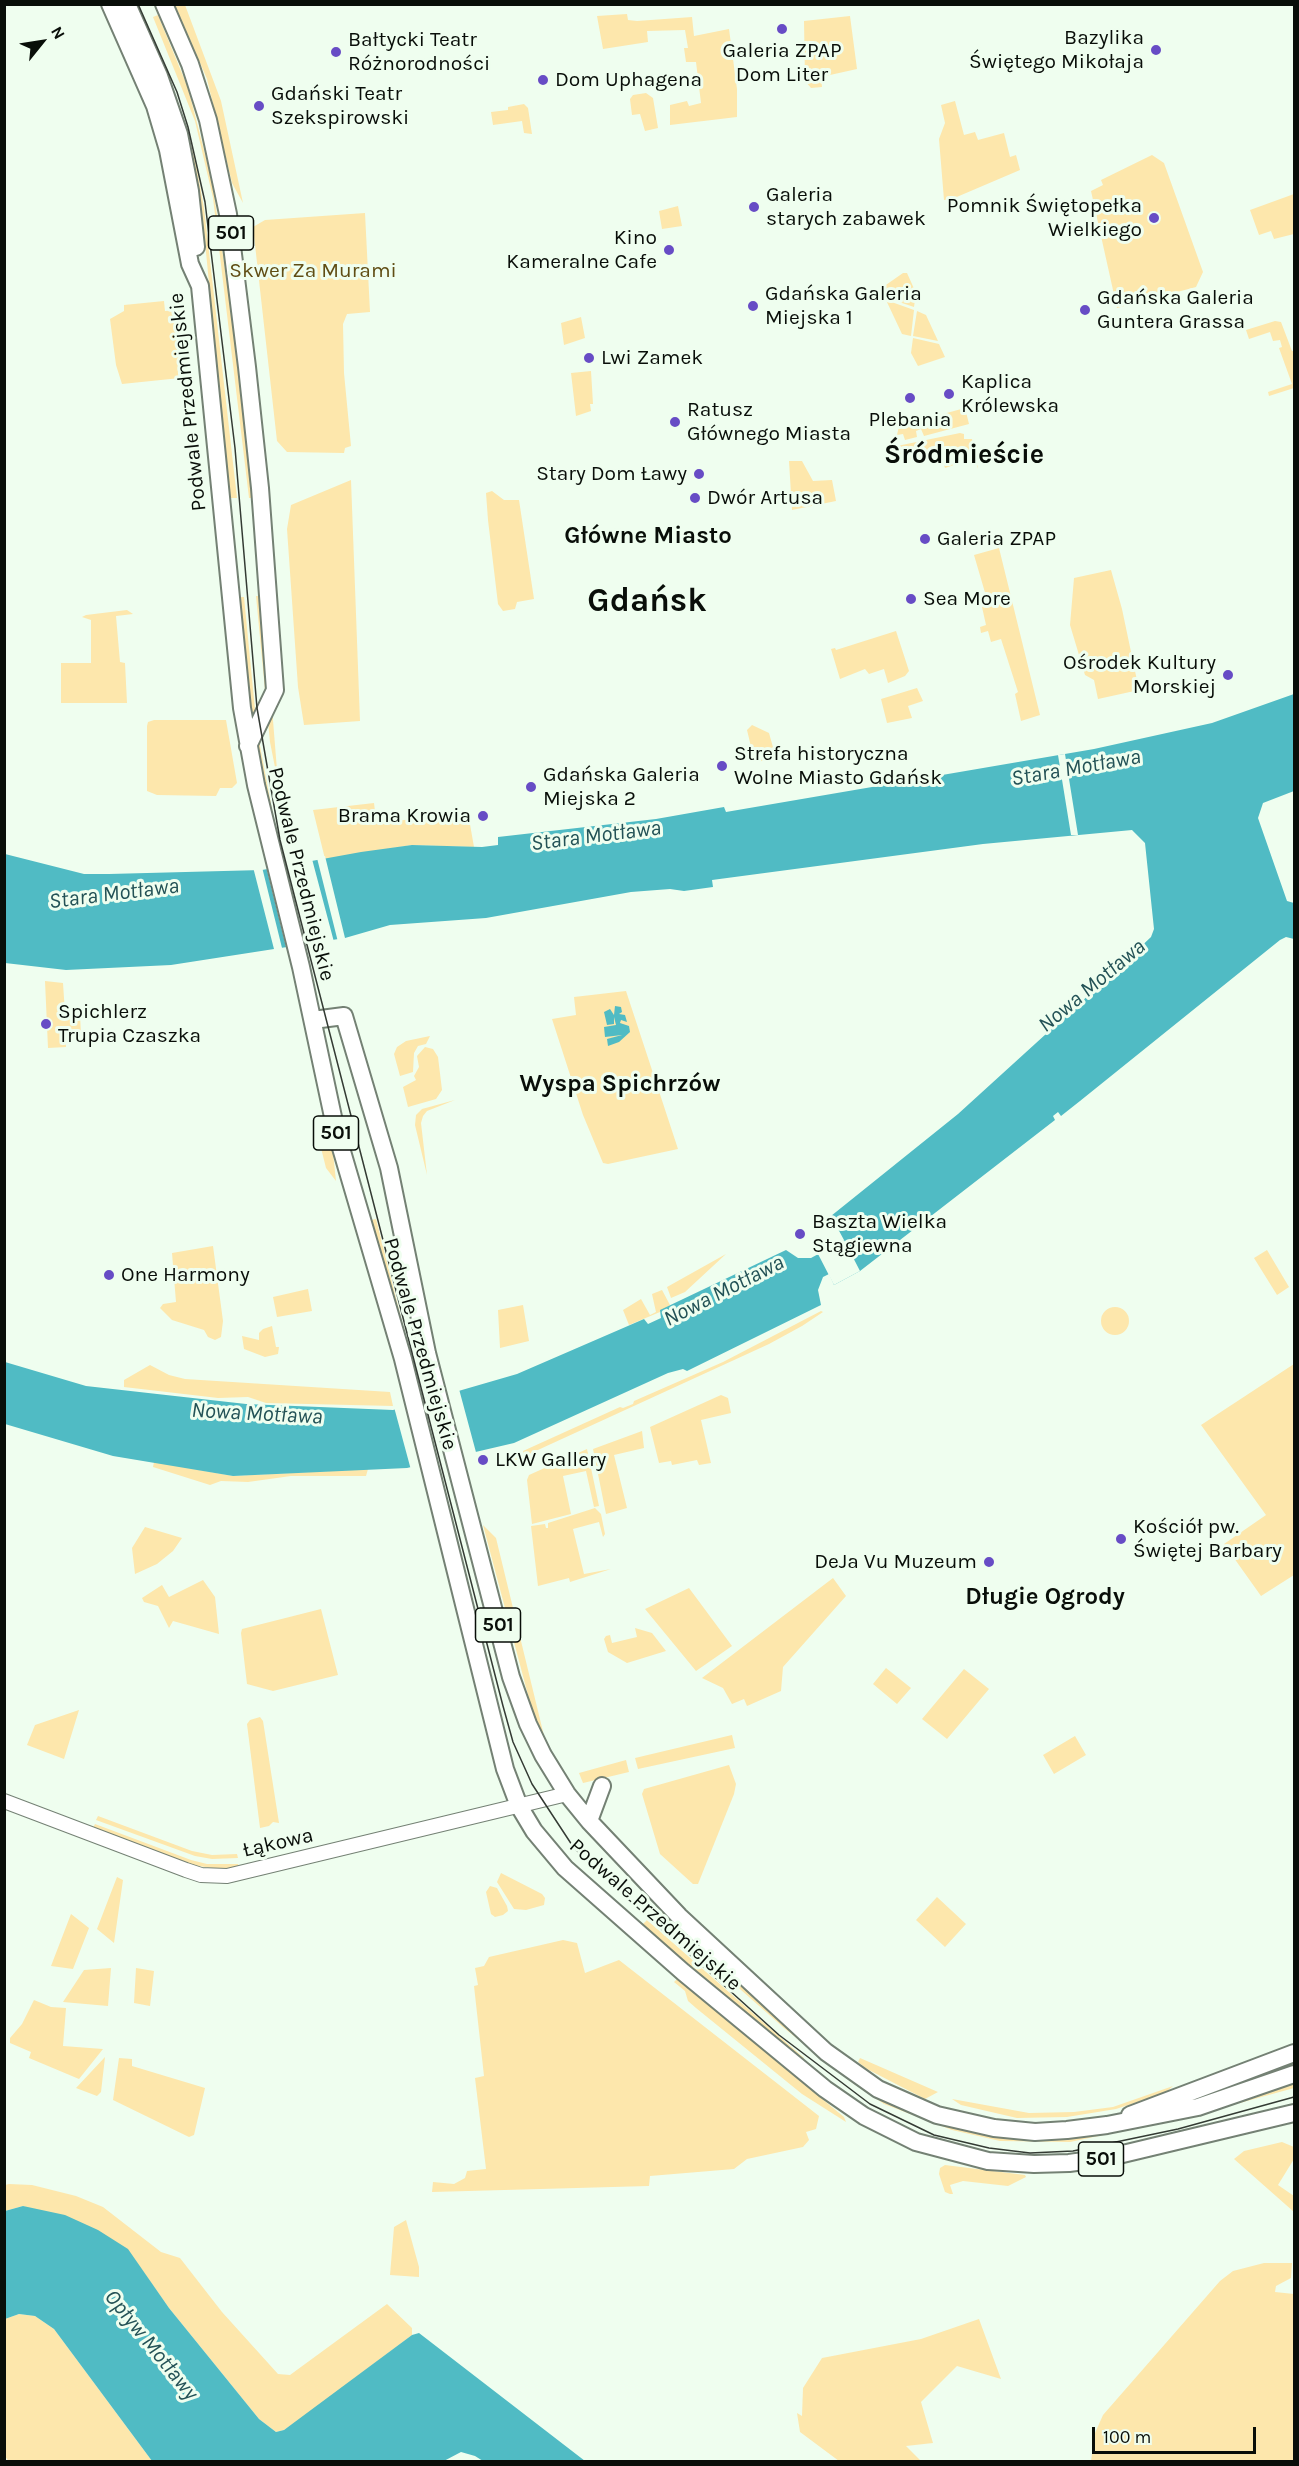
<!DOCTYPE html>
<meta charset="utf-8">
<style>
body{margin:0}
#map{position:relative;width:1299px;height:2466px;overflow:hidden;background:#effeef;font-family:Karla,sans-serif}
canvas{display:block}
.frame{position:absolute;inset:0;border:6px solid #090e09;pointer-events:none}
.north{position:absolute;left:12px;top:12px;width:60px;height:60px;-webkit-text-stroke:4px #effeef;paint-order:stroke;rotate:60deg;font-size:16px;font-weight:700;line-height:24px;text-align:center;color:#090e09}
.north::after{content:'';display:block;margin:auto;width:21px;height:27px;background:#090e09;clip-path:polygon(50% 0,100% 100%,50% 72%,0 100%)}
.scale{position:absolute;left:1092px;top:2427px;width:164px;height:27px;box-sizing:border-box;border:3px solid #090e09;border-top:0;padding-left:8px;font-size:18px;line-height:21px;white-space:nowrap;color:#090e09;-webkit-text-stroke:4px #effeef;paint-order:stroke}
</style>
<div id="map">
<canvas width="1299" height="2466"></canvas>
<div class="frame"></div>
<div class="north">N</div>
<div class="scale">100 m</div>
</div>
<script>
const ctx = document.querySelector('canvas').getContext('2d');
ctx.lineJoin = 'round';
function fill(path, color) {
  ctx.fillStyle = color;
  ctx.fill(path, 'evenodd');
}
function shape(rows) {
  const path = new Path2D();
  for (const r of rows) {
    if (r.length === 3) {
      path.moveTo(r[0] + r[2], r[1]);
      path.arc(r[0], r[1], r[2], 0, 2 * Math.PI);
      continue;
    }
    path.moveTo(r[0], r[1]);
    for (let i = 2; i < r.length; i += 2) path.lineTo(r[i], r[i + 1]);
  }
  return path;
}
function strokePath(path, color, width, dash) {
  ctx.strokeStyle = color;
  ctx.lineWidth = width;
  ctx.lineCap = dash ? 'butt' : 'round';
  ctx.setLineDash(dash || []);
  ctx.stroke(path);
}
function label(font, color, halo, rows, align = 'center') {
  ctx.font = font + ' Karla,sans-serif';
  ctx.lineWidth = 6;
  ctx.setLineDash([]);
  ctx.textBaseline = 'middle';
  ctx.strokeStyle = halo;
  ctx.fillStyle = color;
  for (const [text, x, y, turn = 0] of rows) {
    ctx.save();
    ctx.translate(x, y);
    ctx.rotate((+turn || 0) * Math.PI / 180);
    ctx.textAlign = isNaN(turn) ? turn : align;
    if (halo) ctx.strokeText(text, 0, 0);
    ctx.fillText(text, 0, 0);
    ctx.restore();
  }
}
const green = shape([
 [175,5,185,5,221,101,243,203,232,183,207,79],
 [627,14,628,20,637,21,692,17,694,36,729,29,737,89,737,117,670,125,670,105,687,101,689,106,701,103,696,62,686,62,684,48,688,48,685,30,647,31,648,42,603,49,597,16],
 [158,15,188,88,212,181,241,378,255,498,249,498,213,198,195,121,153,17],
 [850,16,857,69,821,77,822,87,811,88,805,81,804,21],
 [158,56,183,117,196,164,204,208,237,498,230,498,205,242,194,167,183,126],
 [646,93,653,98,658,128,645,131,640,114,632,115,630,99,633,95],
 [955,101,964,135,975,132,978,140,1004,133,1010,157,1016,155,1020,170,952,199,944,200,939,139,945,123,941,105],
 [524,104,528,108,532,134,524,133,522,121,493,125,491,112,508,110,508,107],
 [1152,155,1164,163,1203,272,1196,287,1117,308,1091,191,1103,185,1101,180],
 [1294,194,1294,234,1274,239,1271,231,1259,235,1250,210],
 [678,206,682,226,662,229,659,211],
 [365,213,370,312,347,314,343,324,344,373,351,446,345,448,344,453,287,452,277,441,253,227,265,220],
 [903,273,907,273,916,293,914,307,884,297,882,293,883,287],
 [180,299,190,377,122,384,116,365,110,319,124,311,124,305,164,301,165,311,176,310,175,300],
 [886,300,914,310,911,336,902,334],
 [917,311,926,315,938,341,913,336],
 [581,317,585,338,564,345,561,323],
 [1275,321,1281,322,1292,351,1294,351,1294,388,1269,396,1268,392,1292,384,1279,348,1282,347,1280,340,1273,341,1270,332,1249,339,1246,330],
 [913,338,939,344,945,357,918,366,911,353],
 [591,371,593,404,590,404,591,411,576,416,571,373],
 [965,408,969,424,924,436,921,429,916,431,917,437,905,440,903,434,897,435,899,426],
 [960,433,964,434,964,439,972,439,978,469,973,456,953,462,954,465,945,468,939,451,902,462,897,446],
 [789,461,802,461,813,481,832,480,836,501,792,510],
 [351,480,360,721,304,725,298,687,287,529,291,505],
 [492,491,504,500,519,500,534,599,517,602,515,609,503,611,498,604,488,520,486,493],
 [999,548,1040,715,1021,721,1015,694,1018,692,1001,639,991,642,988,631,981,633,980,627,986,625,980,598,986,596,974,555],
 [1111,570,1122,609,1139,690,1098,699,1094,680,1085,675,1070,625,1074,578],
 [256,596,263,596,277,770,289,838,270,742],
 [238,597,244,597,257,730,278,841,262,780,249,707],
 [127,610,133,614,116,616,120,662,125,663,127,703,61,703,61,663,91,663,91,620,82,617,86,615],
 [896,631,909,671,905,676,888,683,884,669,869,674,865,669,840,679,831,649,835,648,836,650],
 [917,688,923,701,908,706,912,718,887,723,881,699],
 [154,720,226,720,237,783,232,788,220,788,216,796,157,795,147,791,147,726,148,722],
 [752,725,769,733,776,758,757,762,754,759,747,730],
 [374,803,376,820,393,818,394,821,404,820,468,813,474,847,412,845,325,859,313,810],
 [45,981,63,983,65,1013,80,1015,81,1034,66,1039,66,1047,48,1048],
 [626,991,678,1149,608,1164,603,1163,583,1115,552,1019,576,1015,574,997],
 [430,1036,426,1044,418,1046,414,1053,413,1072,400,1076,394,1054,397,1047,406,1041],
 [425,1047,433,1049,438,1057,442,1090,436,1099,408,1107,403,1087,416,1080,414,1076,419,1067,417,1056],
 [455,1100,427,1111,423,1116,421,1123,427,1175,415,1125,416,1115,422,1109],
 [321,1127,333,1153,336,1181,326,1168,318,1136],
 [376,1219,411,1357,409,1358,367,1221],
 [213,1246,223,1321,221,1337,215,1340,208,1337,204,1330,172,1320,160,1308,163,1304,176,1302,172,1253],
 [1267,1250,1289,1287,1277,1295,1254,1258],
 [726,1254,685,1292,671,1298,667,1287],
 [308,1289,312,1311,277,1317,273,1297],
 [662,1290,670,1305,660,1312,629,1325,623,1310,641,1299,650,1315,656,1312,652,1294],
 [523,1305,529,1341,500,1348,498,1310],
 [1115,1321,14],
 [821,1311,823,1312,802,1326,769,1344,503,1466,507,1458,524,1454,523,1451,620,1407,623,1408,633,1404,634,1401,723,1362],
 [272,1326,276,1347,279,1347,278,1354,265,1357,244,1349,242,1336,259,1340,259,1333,263,1329],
 [1294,1364,1294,1575,1261,1596,1224,1544,1266,1515,1201,1425],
 [150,1365,169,1375,185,1379,390,1392,393,1406,266,1403,248,1397,218,1398,124,1387,124,1380],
 [721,1395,728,1398,731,1413,701,1420,711,1463,699,1465,697,1460,672,1465,671,1461,659,1463,650,1427],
 [642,1431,644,1448,614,1455,627,1508,606,1514,593,1449],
 [587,1449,599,1506,594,1507,586,1471,563,1476,571,1514,532,1524,527,1480,529,1475],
 [154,1462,233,1476,368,1469,366,1476,291,1476,248,1482,221,1481,210,1485,153,1467],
 [595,1508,601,1514,605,1534,603,1537,599,1522,573,1529,584,1574,611,1569,570,1582,569,1578,538,1586,531,1526,545,1524,546,1528,548,1528,548,1523],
 [483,1525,496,1538,546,1744,532,1710],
 [145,1527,182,1538,173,1551,157,1564,135,1574,132,1548],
 [833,1578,846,1596,783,1667,781,1691,747,1706,744,1699,732,1704,723,1688,702,1678],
 [203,1580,215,1597,219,1634,173,1621,169,1628,158,1606,144,1602,142,1598,162,1585,169,1597],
 [689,1588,732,1646,696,1671,645,1609],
 [321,1609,338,1675,273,1691,247,1684,241,1633,242,1629],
 [635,1628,652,1633,666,1651,627,1663,608,1652,604,1639,606,1636,610,1635,612,1643,637,1637],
 [886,1668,911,1688,897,1704,873,1684],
 [964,1669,989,1689,947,1739,922,1719],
 [79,1710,64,1759,27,1745,35,1725],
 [260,1717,263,1721,279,1823,273,1822,269,1826,260,1828,247,1724,250,1720],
 [732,1735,735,1748,638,1769,635,1758],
 [1075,1736,1086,1755,1054,1774,1043,1755],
 [626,1760,629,1772,583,1783,579,1773],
 [729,1765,736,1784,734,1794,698,1884,693,1884,660,1854,642,1794,644,1789],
 [98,1816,192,1851,212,1855,237,1854,238,1858,212,1859,195,1856,96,1820],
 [95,1824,191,1860,207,1864,238,1864,239,1867,220,1869,191,1865,93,1828],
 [501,1873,542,1894,545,1898,544,1905,526,1910,514,1909,497,1882],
 [117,1877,123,1880,114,1943,97,1929],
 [490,1886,497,1888,507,1906,508,1911,503,1915,495,1917,491,1914,486,1892],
 [937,1897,966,1924,945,1947,916,1920],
 [660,1906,826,2059,993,2134,1227,2105,1294,2082,1294,2088,1189,2117,1070,2142,1000,2141,952,2130,884,2104,850,2081,784,2028,654,1913],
 [71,1914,89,1928,73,1969,51,1966],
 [647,1920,804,2058,802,2060,641,1926],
 [563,1940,577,1943,585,1973,619,1960,819,2116,816,2129,806,2132,809,2140,803,2147,747,2159,734,2169,650,2176,649,2186,432,2192,433,2182,454,2184,465,2178,467,2171,486,2169,475,2078,484,2076,474,1986,478,1985,475,1968,484,1966,489,1957],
 [111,1968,108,2006,63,2002,84,1970],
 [136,1968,154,1971,150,2006,134,2003],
 [677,1979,844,2117,846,2122,802,2094,696,2008,688,2001,685,1991,674,1982],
 [34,2000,51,2007,66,2008,63,2046,103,2049,79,2079,29,2058,31,2052,10,2043,10,2038,22,2024],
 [105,2057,101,2092,97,2096,76,2088],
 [119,2058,132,2059,132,2066,205,2088,194,2135,189,2137,113,2100],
 [860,2058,938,2092,925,2099,867,2069,858,2062],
 [1173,2086,1165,2093,1116,2109,1067,2117,1017,2118,961,2105,952,2099,1029,2113,1074,2112,1113,2107],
 [1282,2142,1294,2147,1294,2159,1278,2185,1294,2196,1294,2212,1234,2159,1244,2151],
 [945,2165,1025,2175,1026,2177,1008,2186,963,2181,950,2185,953,2194,950,2194,945,2192,939,2174,940,2168],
 [9,2184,32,2185,76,2196,103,2207,161,2252,180,2258,222,2312,278,2374,290,2375,387,2304,412,2328,412,2335,309,2413,284,2430,276,2432,259,2419,169,2308,127,2249,23,2206,5,2211,5,2185],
 [406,2220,419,2267,419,2277,390,2275,394,2227],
 [1264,2263,1292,2263,1291,2278,1276,2286,1275,2292,1294,2294,1294,2461,1091,2461,1095,2433,1103,2415,1220,2281,1233,2271],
 [19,2314,35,2316,54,2329,152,2461,9,2462,5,2456,5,2319],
 [979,2319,1001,2379,957,2366,921,2402,933,2443,906,2446,921,2461,839,2461,800,2432,797,2413,802,2416,803,2388,822,2358,921,2339]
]);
const water = shape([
 [1294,694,1294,791,1263,803,1258,818,1287,901,1294,903,1294,939,1286,937,1280,940,1080,1101,1061,1116,1058,1112,1053,1116,1055,1120,860,1271,834,1285,829,1274,823,1277,818,1290,821,1305,687,1371,683,1369,668,1373,514,1443,407,1468,233,1476,113,1456,5,1424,5,1362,86,1386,246,1404,393,1410,517,1374,644,1319,648,1324,661,1318,660,1310,786,1250,798,1258,811,1258,844,1240,831,1216,958,1114,1113,973,1151,937,1154,929,1145,843,1132,830,983,844,712,880,713,887,684,891,670,889,631,892,486,918,390,925,345,938,171,965,66,970,5,963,5,854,84,874,109,874,262,870,361,852,412,845,482,847,498,845,498,837,656,819,724,807,726,812,1094,749,1212,723],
 [615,1006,621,1007,622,1012,619,1014,625,1015,627,1022,621,1020,620,1023,629,1026,630,1032,619,1042,608,1046,607,1039,622,1035,605,1037,604,1027,616,1025,614,1017,614,1024,607,1025,604,1012,610,1009,614,1015],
 [23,2206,65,2215,98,2230,128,2249,169,2308,259,2419,276,2432,284,2430,412,2335,419,2333,585,2461,483,2461,475,2456,461,2452,442,2462,152,2461,54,2329,35,2316,19,2314,5,2319,5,2211]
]);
const pier = shape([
 [1065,754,1078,835,1071,835,1058,755],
 [325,856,345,938,346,940,338,942,317,858],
 [312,859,334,942,287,951,266,866],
 [253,867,262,867,283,952,275,953],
 [844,1240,860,1271,834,1285,818,1254],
 [459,1389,477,1456,411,1470,394,1407]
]);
const minor = shape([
 [4,1801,186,1870,201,1875,227,1876,567,1794]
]);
const major = shape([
 [110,4,155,106,168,150,190,264,200,286,242,708,256,785,301,967,336,1131,403,1359,505,1769,519,1806,534,1831,565,1868,683,1972,825,2089,864,2116,916,2142,988,2161,1034,2164,1069,2163,1106,2158,1294,2113],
 [127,4,159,76,179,134,190,191,196,247],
 [164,4,190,64,208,120,228,214,247,367,260,488,275,690,248,746],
 [313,1020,344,1016,389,1168,427,1353,511,1677,528,1724,543,1755,567,1794,589,1821,679,1916,826,2052,878,2089,937,2115,994,2128,1035,2132,1067,2130,1107,2125,1198,2107,1294,2074],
 [589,1821,602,1786],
 [1130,2115,1294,2053]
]);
const tram = shape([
 [138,4,177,92,188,127,205,202,235,448,257,708,280,840,503,1706,513,1742,532,1784,572,1845,588,1863,779,2035,870,2104,934,2135,989,2148,1030,2153,1073,2151,1178,2129,1294,2097]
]);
const markers = [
 [782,29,6,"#674cc5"],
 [1156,50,6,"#674cc5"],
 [336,52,6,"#674cc5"],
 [543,80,6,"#674cc5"],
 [259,106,6,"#674cc5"],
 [754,207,6,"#674cc5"],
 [1154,218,6,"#674cc5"],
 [669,250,6,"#674cc5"],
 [753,306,6,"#674cc5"],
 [1085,310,6,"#674cc5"],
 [589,358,6,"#674cc5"],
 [949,394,6,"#674cc5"],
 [910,398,6,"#674cc5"],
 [675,422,6,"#674cc5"],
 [699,474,6,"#674cc5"],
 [695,498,6,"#674cc5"],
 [925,539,6,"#674cc5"],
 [911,599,6,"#674cc5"],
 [1228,675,6,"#674cc5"],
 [722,766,6,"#674cc5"],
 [531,787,6,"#674cc5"],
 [483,816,6,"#674cc5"],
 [46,1024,6,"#674cc5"],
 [800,1234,6,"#674cc5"],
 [109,1275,6,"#674cc5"],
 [483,1460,6,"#674cc5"],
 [1121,1539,6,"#674cc5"],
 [989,1562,6,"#674cc5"]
];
const shields = [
 [231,233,45],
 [336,1133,45],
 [498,1625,45],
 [1101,2159,45]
];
const shieldNames = [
 ["501",231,233],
 ["501",336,1133],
 ["501",498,1625],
 ["501",1101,2159]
];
const poiNames = [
 ["Bazylika",1144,38,"right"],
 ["Świętego Mikołaja",1144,62,"right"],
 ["Bałtycki Teatr",348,40],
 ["Różnorodności",348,64],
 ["Galeria ZPAP",782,51,"center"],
 ["Dom Liter",782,75,"center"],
 ["Dom Uphagena",555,80],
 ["Gdański Teatr",271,94],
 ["Szekspirowski",271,118],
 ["Galeria",766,195],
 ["starych zabawek",766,219],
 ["Pomnik Świętopełka",1142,206,"right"],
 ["Wielkiego",1142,230,"right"],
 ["Kino",657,238,"right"],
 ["Kameralne Cafe",657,262,"right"],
 ["Gdańska Galeria",765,294],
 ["Miejska 1",765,318],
 ["Gdańska Galeria",1097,298],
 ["Guntera Grassa",1097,322],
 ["Lwi Zamek",601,358],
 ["Kaplica",961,382],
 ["Królewska",961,406],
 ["Ratusz",687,410],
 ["Głównego Miasta",687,434],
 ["Plebania",910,420,"center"],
 ["Stary Dom Ławy",687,474,"right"],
 ["Dwór Artusa",707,498],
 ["Galeria ZPAP",937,539],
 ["Sea More",923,599],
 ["Ośrodek Kultury",1216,663,"right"],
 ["Morskiej",1216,687,"right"],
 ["Strefa historyczna",734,754],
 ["Wolne Miasto Gdańsk",734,778],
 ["Gdańska Galeria",543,775],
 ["Miejska 2",543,799],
 ["Brama Krowia",471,816,"right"],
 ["Spichlerz",58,1012],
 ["Trupia Czaszka",58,1036],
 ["Baszta Wielka",812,1222],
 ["Stągiewna",812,1246],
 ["One Harmony",121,1275],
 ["LKW Gallery",495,1460],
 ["Kościół pw.",1133,1527],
 ["Świętej Barbary",1133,1551],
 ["DeJa Vu Muzeum",977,1562,"right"]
];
const parkNames = [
 ["Skwer Za Murami",313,271]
];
const streetNames = [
 ["Podwale Przedmiejskie",188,402,-96],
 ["Podwale Przedmiejskie",301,874,76],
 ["Podwale Przedmiejskie",420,1344,74],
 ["Łąkowa",278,1843,-13],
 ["Podwale Przedmiejskie",655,1915,41]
];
const waterNames = [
 ["Stara Motława",1076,768,-10],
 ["Stara Motława",596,836,-7],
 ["Stara Motława",114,894,-7],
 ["Nowa Motława",1092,986,-40],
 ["Nowa Motława",724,1291,-27],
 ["Nowa Motława",257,1414,3],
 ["Opływ Motławy",151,2345,51]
];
const quarterNames = [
 ["Główne Miasto",648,536],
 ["Wyspa Spichrzów",620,1084],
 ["Długie Ogrody",1045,1597]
];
const districtNames = [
 ["Śródmieście",964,455]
];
const townNames = [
 ["Gdańsk",647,602]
];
fill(green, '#fde7ac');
fill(water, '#50bbc4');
fill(pier, '#effeef');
strokePath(minor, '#748174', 16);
strokePath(major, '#748174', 20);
strokePath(minor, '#fff', 14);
strokePath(major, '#fff', 16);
strokePath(tram, '#343b34', 1.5);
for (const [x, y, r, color] of markers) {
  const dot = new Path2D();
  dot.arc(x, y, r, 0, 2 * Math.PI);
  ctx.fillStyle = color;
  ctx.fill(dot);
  strokePath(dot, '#effeef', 2);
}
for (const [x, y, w] of shields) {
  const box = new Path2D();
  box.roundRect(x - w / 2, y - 17, w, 34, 4.5);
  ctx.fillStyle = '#effeef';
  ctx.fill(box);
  strokePath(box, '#090e09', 1.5);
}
label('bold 20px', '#090e09', null, shieldNames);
label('21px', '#090e09', '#effeef', poiNames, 'left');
label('21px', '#604d14', '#effeef', parkNames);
label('21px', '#090e09', '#effeef', streetNames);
label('italic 22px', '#235256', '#effeef', waterNames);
label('bold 24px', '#090e09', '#effeef', quarterNames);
label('bold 27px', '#090e09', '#effeef', districtNames);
label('bold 33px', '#090e09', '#effeef', townNames);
</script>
